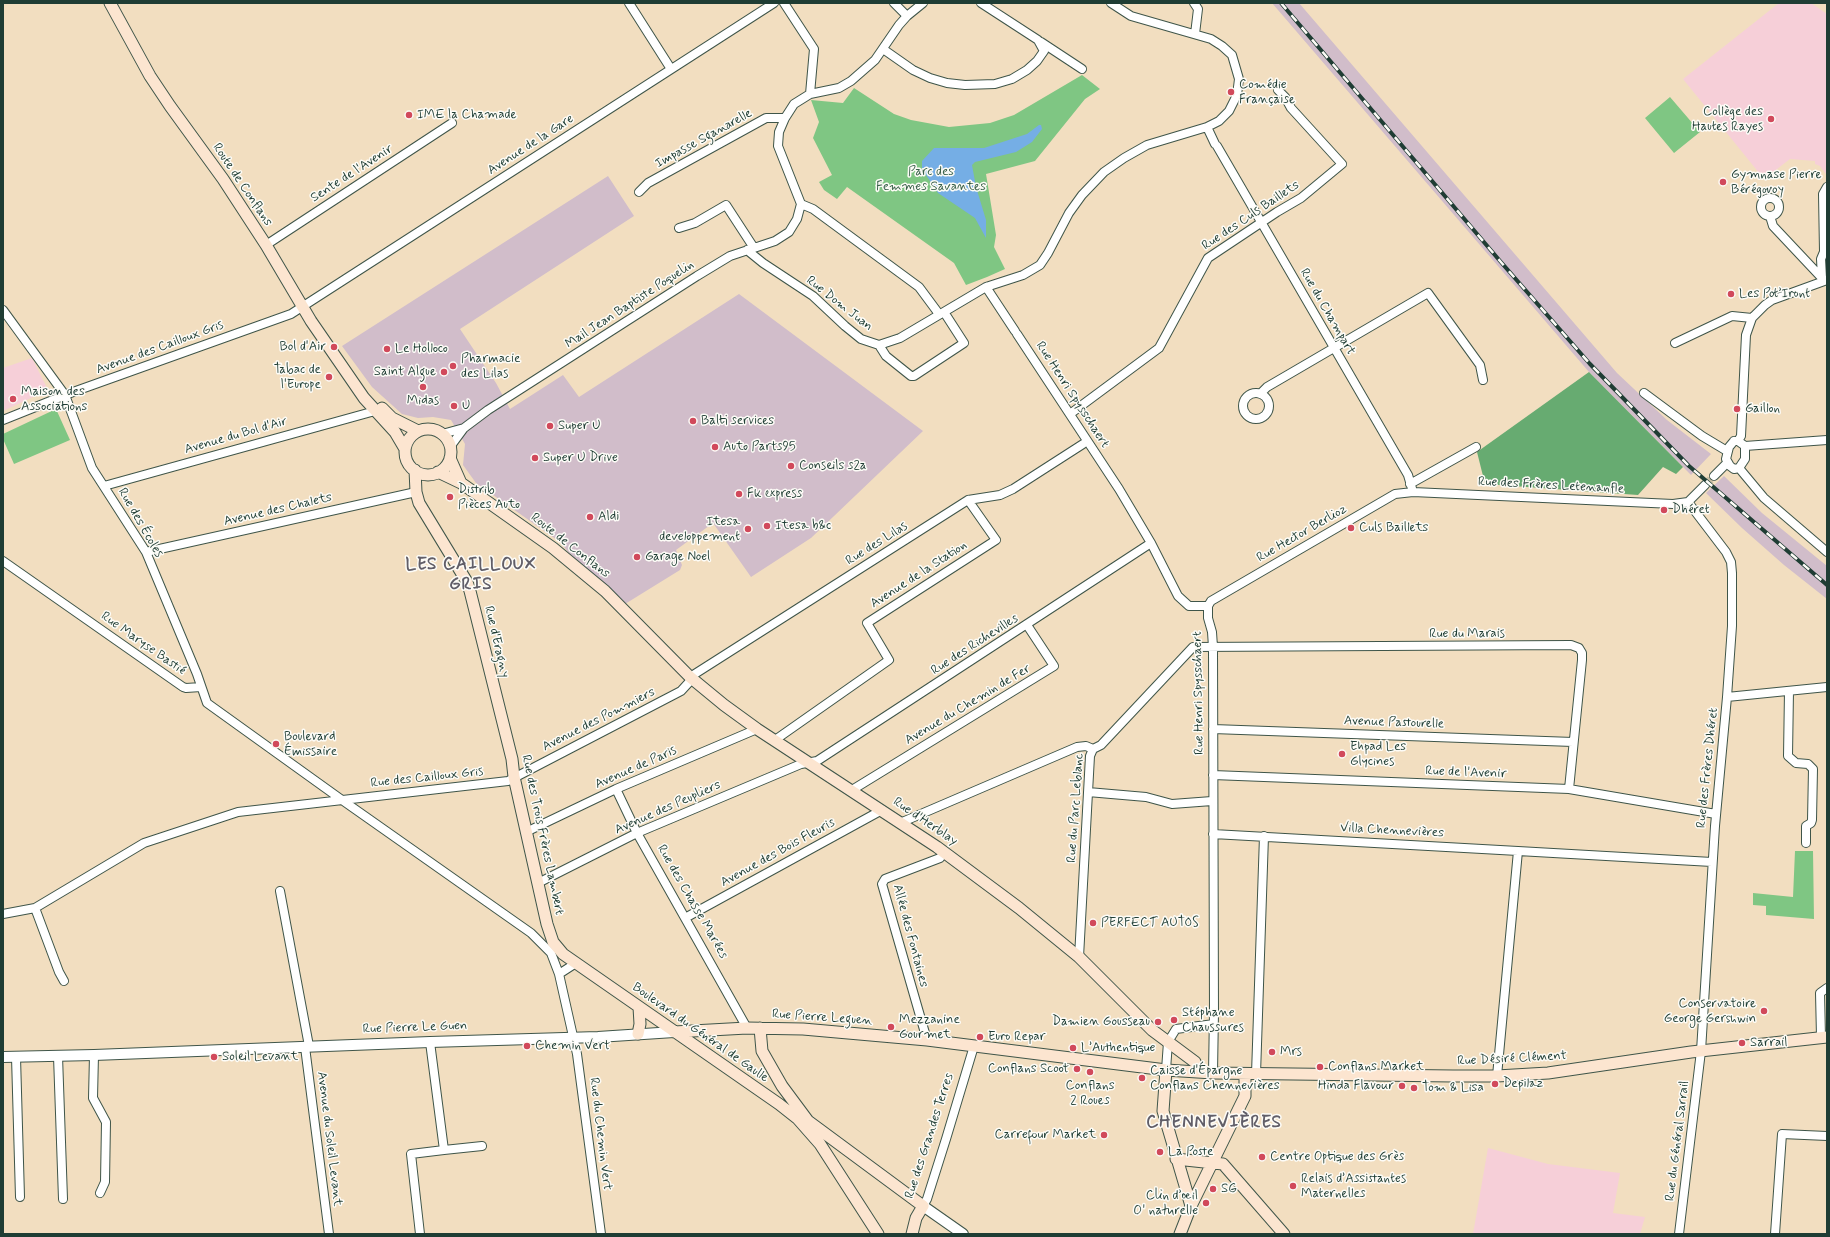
<!DOCTYPE html>
<meta charset="utf-8">
<style>
body{margin:0}
#map{position:relative;width:1830px;height:1237px;overflow:hidden;background:#f2dec0;font-family:Mynerve,sans-serif}
canvas{display:block}
.frame{position:absolute;inset:0;border:4px solid #1f3d34;pointer-events:none}
</style>
<div id="map">
<canvas width="1830" height="1237"></canvas>
<div class="frame"></div>
</div>
<script>
const ctx = document.querySelector('canvas').getContext('2d');
ctx.lineJoin = 'round';
function fill(path, color) {
  ctx.fillStyle = color;
  ctx.fill(path, 'evenodd');
}
function shape(rows) {
  const path = new Path2D();
  for (const r of rows) {
    if (r.length === 3) {
      path.moveTo(r[0] + r[2], r[1]);
      path.arc(r[0], r[1], r[2], 0, 2 * Math.PI);
      continue;
    }
    path.moveTo(r[0], r[1]);
    for (let i = 2; i < r.length; i += 2) path.lineTo(r[i], r[i + 1]);
  }
  return path;
}
function strokePath(path, color, width, dash) {
  ctx.strokeStyle = color;
  ctx.lineWidth = width;
  ctx.lineCap = dash ? 'butt' : 'round';
  ctx.setLineDash(dash || []);
  ctx.stroke(path);
}
function label(font, color, halo, rows, align = 'center') {
  ctx.font = font + ' Mynerve,sans-serif';
  ctx.lineWidth = 3;
  ctx.setLineDash([]);
  ctx.textBaseline = 'middle';
  ctx.strokeStyle = halo;
  ctx.fillStyle = color;
  for (const [text, x, y, turn = 0] of rows) {
    ctx.save();
    ctx.translate(x, y);
    ctx.rotate((+turn || 0) * Math.PI / 180);
    ctx.textAlign = isNaN(turn) ? turn : align;
    if (halo) ctx.strokeText(text, 0, 0);
    ctx.fillText(text, 0, 0);
    ctx.restore();
  }
}
const built = shape([
 [1779,3,1811,3,1827,14,1826,174,1820,166,1815,164,1815,161,1790,159,1764,179,1683,79],
 [32,358,48,390,3,411,3,368],
 [1488,1148,1548,1164,1620,1173,1613,1213,1645,1217,1640,1234,1473,1234]
]);
const industrial = shape([
 [1272,3,1299,3,1617,373,1667,420,1711,454,1691,475,1589,372],
 [608,176,634,216,460,329,496,383,510,409,563,375,579,397,739,294,923,431,811,538,751,577,713,523,676,550,682,565,680,570,625,604,605,584,569,553,560,542,476,483,463,465,465,444,451,420,433,417,418,418,402,414,372,387,342,346],
 [1724,476,1762,513,1827,566,1827,599,1784,565,1742,528,1706,493]
]);
const green = shape([
 [1082,75,1100,89,1085,99,1035,161,986,174,996,235,994,247,1005,269,987,277,966,285,954,263,847,187,837,199,824,190,819,182,832,175,813,138,819,122,811,100,843,103,854,88,894,114,911,120,949,127,990,123,1014,115],
 [1670,97,1700,132,1674,153,1645,118],
 [56,409,70,440,14,464,3,439,3,434],
 [1795,851,1813,851,1814,919,1766,915,1766,906,1753,905,1753,893,1793,897]
]);
const forest = shape([
 [1589,372,1683,467,1676,474,1663,467,1638,495,1485,484,1477,452]
]);
const water = shape([
 [1039,125,1041,125,1042,129,1032,142,1016,152,975,162,972,165,976,187,986,220,986,238,975,218,938,193,922,169,922,161,934,148,984,148,1027,134]
]);
const minorTunnel = shape([
 [1705,485,1714,476]
]);
const minor = shape([
 [629,3,671,69],
 [784,3,814,49,810,94],
 [894,3,907,16],
 [1194,3,1198,9,1195,34],
 [1041,42,1082,69],
 [883,49,913,70,930,78,947,83,965,85,995,84,1012,79,1027,70,1037,61,1044,51,1038,40,981,3],
 [1207,127,1215,144],
 [1217,146,1408,475,1413,492],
 [639,192,648,183,766,118,785,118],
 [1770,207,9],
 [801,204,778,146,779,132,785,118,794,104,810,94,839,88,851,81,875,60,899,25,907,16,923,3],
 [801,204,813,209,919,287,939,314],
 [1770,216,1773,226,1821,277],
 [679,228,695,223,726,205,754,248],
 [266,245,452,123],
 [747,250,763,263,813,296,845,326,861,339,879,345],
 [1824,252,1823,194,1827,187],
 [1822,278,1821,259,1826,247],
 [986,287,1015,331],
 [3,310,65,395,92,468,146,552,197,674,207,703,342,800,531,933,551,953,559,974,577,1054,601,1234],
 [1017,334,1119,489,1151,543,1178,596,1189,606,1208,606],
 [1675,343,1732,316,1752,318],
 [879,345,900,338,986,287,1023,275,1040,265,1048,253,1069,213,1082,195,1104,172,1124,158,1147,145,1207,127,1219,121,1229,111,1237,95,1239,79,1232,55,1222,46,1211,39,1131,16,1111,3],
 [879,345,886,356,911,376,914,376,964,343,944,312],
 [1644,393,1702,436,1727,451],
 [1256,406,13],
 [1260,394,1267,387,1428,293,1480,365,1483,380],
 [1070,414,1159,348,1208,258,1277,212,1301,198,1342,164,1291,108,1285,97,1278,90],
 [3,420,73,392,291,314,774,3],
 [442,434,464,428],
 [1734,441,1738,441,1745,446,1745,459,1739,468,1734,469,1730,466,1726,459,1729,447,1734,441],
 [1738,441,1741,436,1746,335,1752,318,1765,305,1772,300,1827,280],
 [1745,446,1827,440],
 [450,447,464,428,488,410,697,276,730,256,775,241,789,232,797,219,801,204],
 [1739,468,1764,498,1827,552],
 [1714,476,1727,463],
 [1410,484,1476,447],
 [104,486,375,411],
 [146,552,416,492],
 [3,561,183,687,186,688,201,687],
 [690,677,968,500,1000,495,1013,489,1083,444],
 [1789,691,1788,756,1796,763,1808,764,1813,769,1812,820,1811,823,1806,826,1806,843],
 [1727,697,1827,687],
 [1213,729,1573,742],
 [775,740,889,660,867,623,996,540,968,500],
 [1093,749,1101,745,1193,647,1571,645,1579,648,1582,653,1582,660,1569,789],
 [1213,775,1569,789,1716,814],
 [616,789,637,833,747,1028],
 [852,790,1054,666,1027,625],
 [1088,792,1146,797,1172,804,1212,801],
 [900,823,1077,747,1086,746,1093,749],
 [526,832,616,789,757,729],
 [1213,834,1518,851,1497,1076],
 [1518,851,1712,862],
 [538,883,637,833,801,764,817,761,1151,543],
 [280,891,309,1046],
 [35,908,59,972,64,981],
 [3,914,35,908,144,843,238,812,508,781,681,691,692,679],
 [685,918,882,810],
 [1079,957,1090,756,1093,749],
 [559,974,576,963],
 [1821,1037,1820,993,1827,988],
 [927,1040,882,884,885,879,940,858,944,852],
 [305,1047,329,1234],
 [94,1055,93,1098,106,1122,105,1182,100,1193],
 [58,1056,63,1199],
 [16,1057,20,1197],
 [1166,1070,1168,1042,1176,1029,1214,1024],
 [1213,1073,1214,1012,1213,647,1212,632,1208,618,1208,606,1211,601,1395,494,1413,492,1673,504,1688,502,1705,485],
 [1256,1074,1264,836],
 [444,1150,482,1146],
 [923,1206,927,1199,946,1139,974,1046],
 [420,1234,411,1154,444,1150,430,1042],
 [1679,1234,1701,1051,1715,826,1727,697,1732,626,1732,573,1731,562,1726,552,1688,502],
 [1775,1234,1782,1134,1827,1136]
]);
const tertiary = shape([
 [3,1057,94,1055,430,1042,598,1037,674,1032],
 [923,1206,963,1234]
]);
const secondary = shape([
 [110,3,150,76,170,106,223,179,266,245,311,321,364,398,395,432,405,449],
 [382,408,392,418,418,431],
 [428,452,23],
 [450,458,461,483],
 [415,470,416,492,419,503,467,582,470,591,512,759,514,777,547,924,553,942,563,954,779,1104,798,1119,820,1144,878,1234],
 [438,472,461,483,553,548,605,591,690,677,724,705,757,729,937,847,1019,908,1079,957,1152,1030,1195,1062,1199,1072],
 [760,1028,762,1051,782,1086,808,1121,923,1206,916,1218,912,1234],
 [674,1032,747,1028,803,1029,927,1040,1166,1070,1213,1073,1453,1076,1497,1076,1548,1073,1691,1052,1827,1037],
 [638,1034,640,1024,639,1007],
 [1166,1070,1163,1111,1191,1206],
 [1176,1159,1223,1164,1284,1234],
 [1180,1234,1191,1206,1245,1096,1245,1074]
]);
const rail = shape([
 [1281,3,1500,261,1590,364,1689,466,1827,585]
]);
const markers = [
 [1231,92,4,"#d1495b"],
 [409,115,4,"#d1495b"],
 [1771,119,4,"#d1495b"],
 [1723,182,4,"#d1495b"],
 [1731,294,4,"#d1495b"],
 [334,347,4,"#d1495b"],
 [387,349,4,"#d1495b"],
 [453,366,4,"#d1495b"],
 [444,372,4,"#d1495b"],
 [329,377,4,"#d1495b"],
 [423,387,4,"#d1495b"],
 [13,399,4,"#d1495b"],
 [454,406,4,"#d1495b"],
 [1737,409,4,"#d1495b"],
 [693,421,4,"#d1495b"],
 [550,426,4,"#d1495b"],
 [715,447,4,"#d1495b"],
 [535,458,4,"#d1495b"],
 [791,466,4,"#d1495b"],
 [739,494,4,"#d1495b"],
 [450,497,4,"#d1495b"],
 [1664,510,4,"#d1495b"],
 [590,517,4,"#d1495b"],
 [767,526,4,"#d1495b"],
 [1351,528,4,"#d1495b"],
 [748,529,4,"#d1495b"],
 [637,557,4,"#d1495b"],
 [276,744,4,"#d1495b"],
 [1342,754,4,"#d1495b"],
 [1093,923,4,"#d1495b"],
 [1764,1011,4,"#d1495b"],
 [1174,1020,4,"#d1495b"],
 [1158,1022,4,"#d1495b"],
 [891,1027,4,"#d1495b"],
 [980,1037,4,"#d1495b"],
 [1742,1043,4,"#d1495b"],
 [527,1046,4,"#d1495b"],
 [1073,1048,4,"#d1495b"],
 [1272,1052,4,"#d1495b"],
 [214,1057,4,"#d1495b"],
 [1320,1067,4,"#d1495b"],
 [1077,1069,4,"#d1495b"],
 [1090,1072,4,"#d1495b"],
 [1142,1078,4,"#d1495b"],
 [1495,1084,4,"#d1495b"],
 [1402,1086,4,"#d1495b"],
 [1414,1088,4,"#d1495b"],
 [1104,1135,4,"#d1495b"],
 [1160,1152,4,"#d1495b"],
 [1262,1157,4,"#d1495b"],
 [1293,1186,4,"#d1495b"],
 [1213,1189,4,"#d1495b"],
 [1206,1203,4,"#d1495b"]
];
const poiNames = [
 ["Comédie",1239,85],
 ["Française",1239,100],
 ["Collège des",1763,112,"right"],
 ["Hautes Rayes",1763,127,"right"],
 ["IME la Chamade",417,115],
 ["Gymnase Pierre",1731,175],
 ["Bérégovoy",1731,190],
 ["Les Pot’Iront",1739,294],
 ["Bol d'Air",326,347,"right"],
 ["Le Holloco",395,349],
 ["Pharmacie",461,359],
 ["des Lilas",461,374],
 ["Tabac de",321,370,"right"],
 ["l'Europe",321,385,"right"],
 ["Saint Algue",436,372,"right"],
 ["Maison des",21,392],
 ["Associations",21,407],
 ["Midas",423,401,"center"],
 ["U",462,406],
 ["Gaillon",1745,409],
 ["Balti services",701,421],
 ["Super U",558,426],
 ["Auto Parts95",723,447],
 ["Super U Drive",543,458],
 ["Conseils s2a",799,466],
 ["Distrib",458,490],
 ["Pièces Auto",458,505],
 ["Fk express",747,494],
 ["Dhéret",1672,510],
 ["Aldi",598,517],
 ["Itesa",740,522,"right"],
 ["developpement",740,537,"right"],
 ["Itesa b&c",775,526],
 ["Culs Baillets",1359,528],
 ["Garage Noel",645,557],
 ["Boulevard",284,737],
 ["Émissaire",284,752],
 ["Ehpad Les",1350,747],
 ["Glycines",1350,762],
 ["PERFECT AUTOS",1101,923],
 ["Conservatoire",1756,1004,"right"],
 ["George Gershwin",1756,1019,"right"],
 ["Stéphane",1182,1013],
 ["Chaussures",1182,1028],
 ["Mezzanine",899,1020],
 ["Gourmet",899,1035],
 ["Damien Gousseau",1150,1022,"right"],
 ["Euro Repar",988,1037],
 ["Sarrail",1750,1043],
 ["Chemin Vert",535,1046],
 ["L’Authentique",1081,1048],
 ["Mrs",1280,1052],
 ["Soleil Levant",222,1057],
 ["Conflans Market",1328,1067],
 ["Conflans Scoot",1069,1069,"right"],
 ["Caisse d'Épargne",1150,1071],
 ["Conflans Chennevières",1150,1086],
 ["Depilaz",1503,1084],
 ["Conflans",1090,1086,"center"],
 ["2 Roues",1090,1101,"center"],
 ["Hinda Flavour",1394,1086,"right"],
 ["Tom & Lisa",1422,1088],
 ["Carrefour Market",1096,1135,"right"],
 ["La Poste",1168,1152],
 ["Centre Optique des Grès",1270,1157],
 ["Relais d’Assistantes",1301,1179],
 ["Maternelles",1301,1194],
 ["SG",1221,1189],
 ["Clin d’œil",1198,1196,"right"],
 ["O' naturelle",1198,1211,"right"]
];
const streetNames = [
 ["Impasse Sganarelle",704,139,-29],
 ["Avenue de la Gare",531,145,-33],
 ["Sente de l'Avenir",352,174,-33],
 ["Route de Conflans",242,185,56],
 ["Rue des Culs Baillets",1251,216,-34],
 ["Rue Dom Juan",839,304,38],
 ["Mail Jean Baptiste Poquelin",630,305,-33],
 ["Rue du Champart",1327,312,60],
 ["Avenue des Cailloux Gris",160,348,-20],
 ["Rue Henri Spysschaert",1072,395,57],
 ["Avenue du Bol d'Air",236,436,-16],
 ["Rue des Frères Letenanfle",1551,486,3],
 ["Avenue des Chalets",278,510,-13],
 ["Rue des Écoles",140,523,60],
 ["Rue Hector Berlioz",1302,534,-30],
 ["Rue des Lilas",877,544,-32],
 ["Route de Conflans",570,546,38],
 ["Avenue de la Station",919,575,-33],
 ["Rue du Marais",1467,634],
 ["Rue d'Eragny",496,642,77],
 ["Rue Maryse Bastié",143,644,35],
 ["Rue des Richevilles",975,645,-33],
 ["Rue Henri Spysschaert",1199,693,-91],
 ["Avenue du Chemin de Fer",968,705,-31],
 ["Avenue des Pommiers",599,720,-27],
 ["Avenue Pastourelle",1394,723,2],
 ["Avenue de Paris",636,768,-24],
 ["Rue des Frères Dhéret",1708,768,-84],
 ["Rue de l'Avenir",1466,773,2],
 ["Rue des Cailloux Gris",427,778,-6],
 ["Avenue des Peupliers",668,808,-24],
 ["Rue du Parc Leblanc",1076,808,-86],
 ["Rue d'Herblay",925,822,34],
 ["Villa Chennevières",1392,831,3],
 ["Rue des Trois Frères Lambert",542,835,78],
 ["Avenue des Bois Fleuris",778,853,-29],
 ["Rue des Chasse Marées",692,902,60],
 ["Allée des Fontaines",910,936,75],
 ["Rue Pierre Leguen",822,1018,4],
 ["Rue Pierre Le Guen",415,1028,-2],
 ["Boulevard du Général de Gaulle",700,1033,35],
 ["Rue Désiré Clément",1512,1059,-3],
 ["Rue du Chemin Vert",600,1134,83],
 ["Rue des Grandes Terres",930,1136,-72],
 ["Avenue du Soleil Levant",329,1139,83],
 ["Rue du Général Sarrail",1678,1141,-83]
];
const parkNames = [
 ["Parc des",931,172],
 ["Femmes Savantes",931,187]
];
const districtNames = [
 ["LES CAILLOUX",471,565],
 ["GRIS",471,585],
 ["CHENNEVIÈRES",1214,1123]
];
fill(built, '#f6cfd8');
fill(industrial, '#d1bdca');
fill(green, '#7fc683');
fill(forest, '#67ab71');
fill(water, '#75aee5');
strokePath(minorTunnel, '#c8bea4', 8, [8, 4]);
strokePath(minor, '#3f5549', 10);
strokePath(tertiary, '#3f5549', 12);
strokePath(secondary, '#3f5549', 13);
strokePath(minor, '#fff', 8);
strokePath(tertiary, '#fff', 10);
strokePath(secondary, '#fce5d0', 11);
strokePath(rail, '#1f3d34', 4);
strokePath(rail, '#fdfcf7', 2.5, [8]);
for (const [x, y, r, color] of markers) {
  const dot = new Path2D();
  dot.arc(x, y, r, 0, 2 * Math.PI);
  ctx.fillStyle = color;
  ctx.fill(dot);
  strokePath(dot, '#fdfcf7', 1.5);
}
label('13px', '#1f3d34', '#fdfcf7', poiNames, 'left');
label('13px', '#1f3d34', '#fdfcf7', streetNames);
label('13px', '#375f48', '#fdfcf7', parkNames);
ctx.letterSpacing = '1px';
label('bold 17px', '#615e68', '#fdfcf7', districtNames);
ctx.letterSpacing = '0px';
</script>
